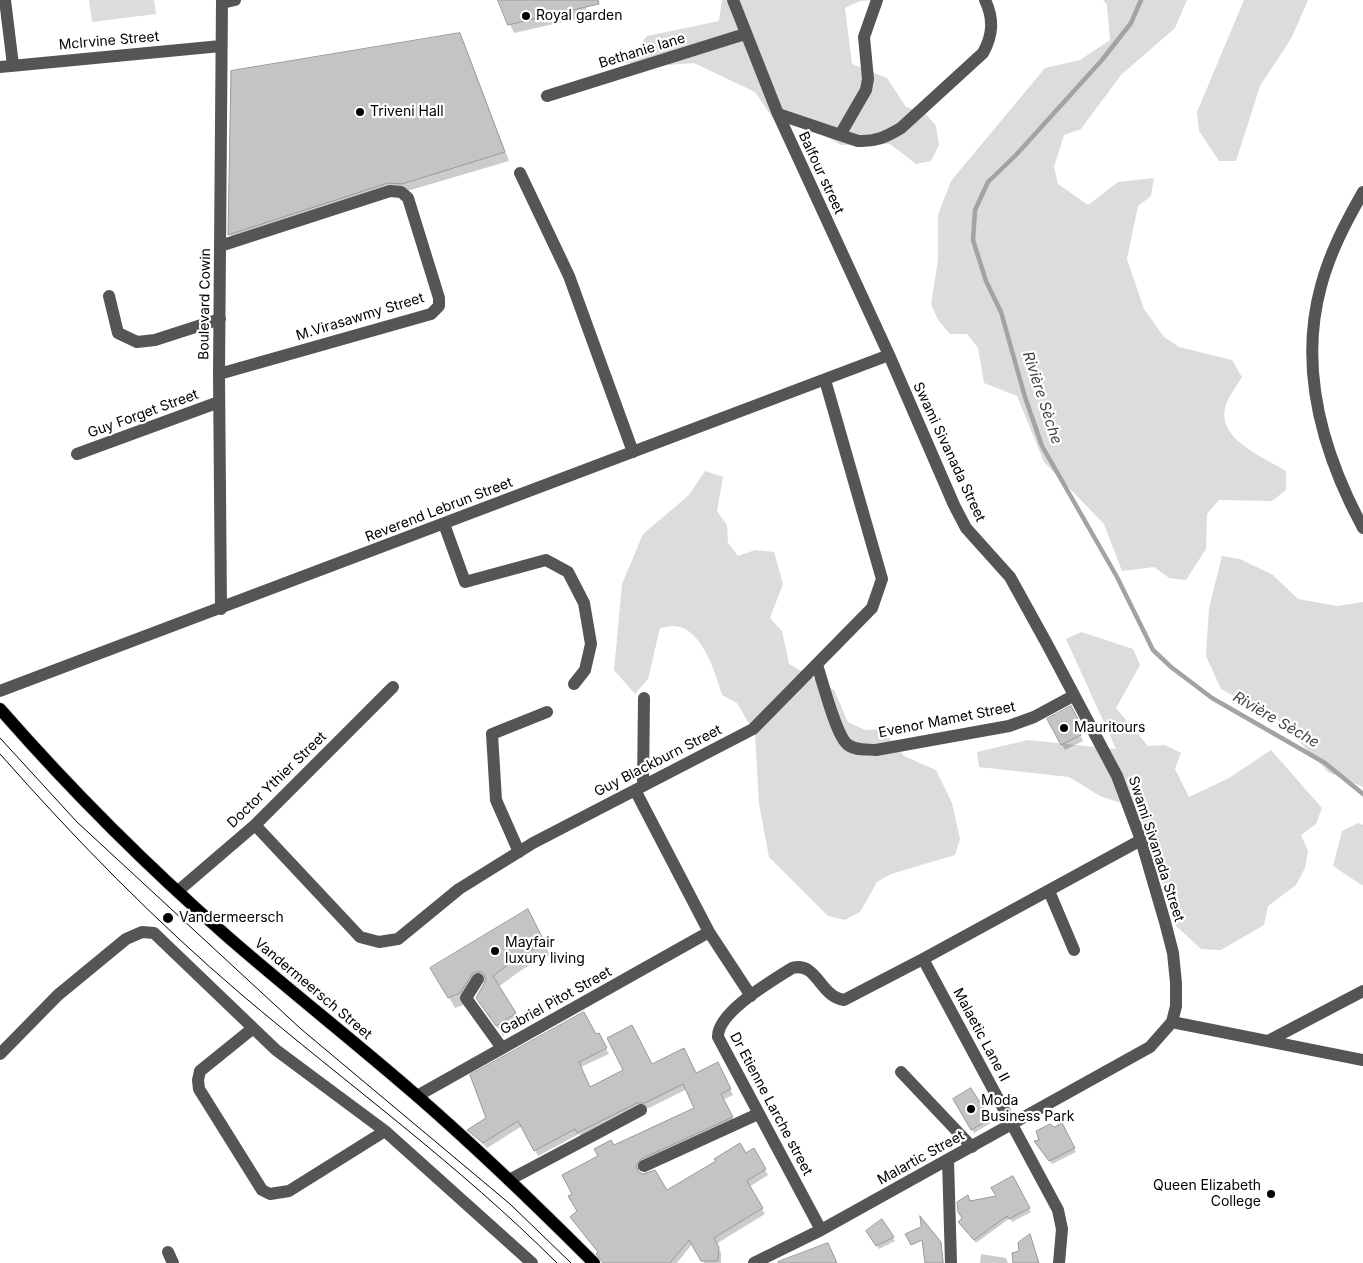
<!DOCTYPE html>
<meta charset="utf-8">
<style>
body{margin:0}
canvas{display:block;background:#fff}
</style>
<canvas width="1363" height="1263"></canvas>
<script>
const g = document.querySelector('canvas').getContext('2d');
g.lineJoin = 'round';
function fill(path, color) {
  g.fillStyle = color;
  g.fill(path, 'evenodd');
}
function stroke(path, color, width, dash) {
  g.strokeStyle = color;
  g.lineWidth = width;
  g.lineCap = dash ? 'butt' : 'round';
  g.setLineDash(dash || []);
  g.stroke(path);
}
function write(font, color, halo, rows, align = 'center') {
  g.font = font + ' Inter,sans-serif';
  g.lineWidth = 4.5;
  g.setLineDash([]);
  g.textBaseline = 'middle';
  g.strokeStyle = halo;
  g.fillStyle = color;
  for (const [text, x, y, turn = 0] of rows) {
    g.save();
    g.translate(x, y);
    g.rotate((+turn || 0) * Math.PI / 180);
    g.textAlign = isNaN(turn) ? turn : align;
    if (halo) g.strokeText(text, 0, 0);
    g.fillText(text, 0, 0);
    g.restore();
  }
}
const green = new Path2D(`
 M89 0H154L156 14 92 22Z
 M722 0H881L860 1 845 8 852 64 887 78 906 107 925 113 936 126 939 145 931 161 916 164 890 144 841 145 807 126 774 120 755 92 694 63 641 67 625 62 647 36 719 21Z
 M1103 0H1187L1175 28 1121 75 1081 129 1064 135 1054 167 1058 184 1088 205 1118 182 1154 178 1151 196 1138 206 1127 259 1144 309 1164 337 1179 347 1232 360 1242 377C1237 386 1227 398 1225 408 1218 440 1264 457 1286 471V490L1272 501 1219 500 1207 514 1206 549 1186 580 1169 578 1154 567 1122 571 1104 524 1044 462 1017 396 984 383 978 348 967 334H950L938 320 931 304 938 260V215L951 181 1045 68 1080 60 1110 40 1107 5Z
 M1244 0H1308L1292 37 1260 86 1236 161H1219L1199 131 1197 112Z
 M705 471 723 477 717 511 727 525 728 543 738 556 755 550 774 552 783 584 770 618 782 631 789 664 834 690 848 722 865 730 882 729 904 756 936 770 952 803 960 839 955 855 891 874 877 882 860 912 845 920 828 916 769 857 759 804 755 734 737 703 722 695C715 673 703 629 675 626 671 626 664 627 660 628L648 679 635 694 614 670 622 584 643 534 689 495Z
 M1222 556 1240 559 1273 575 1298 599 1337 606 1363 602V787L1328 772 1281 722 1221 689 1206 656 1209 608Z
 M1081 632 1133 649 1140 665 1116 708 1148 746 1165 745 1181 753 1175 769 1189 797 1229 778 1271 750 1322 808 1316 824 1301 835 1308 851 1305 868 1296 885 1268 906 1264 925 1221 950 1201 949 1176 926 1139 809 1100 796 1069 777 979 767 977 752 1028 740 1116 749 1066 639Z
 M1358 823 1363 825V886L1333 866 1342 831Z`);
const shadow = new Path2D(`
 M499 0H582L589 16 514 33Z
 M464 43 509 161 234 242 230 234Z
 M1070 708 1080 725 1076 727 1083 741 1065 750 1049 720Z
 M534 922 550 955 523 969 498 987 521 1025 503 1036 477 998 486 983 481 982 466 1004 455 1008 432 968Z
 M598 1035 609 1054 581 1067 590 1088 652 1065 696 1074 720 1069 733 1095 723 1100 735 1122 643 1164 638 1171 667 1192 753 1150 768 1175 749 1187 765 1214 716 1244 721 1253V1263H704L692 1244 677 1263H603L578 1212 574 1194 600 1156 613 1146 696 1109 687 1089 649 1108H641L581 1137 579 1134 538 1156 522 1126 487 1148 469 1130Z
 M971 1090 991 1123 974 1133 955 1099Z
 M1061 1125 1076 1152 1052 1164 1038 1145 1054 1129Z
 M1012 1178 1031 1212 1012 1222 1010 1218 976 1243 969 1234 970 1202 998 1197Z
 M881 1221 895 1241 879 1249 868 1231Z
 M941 1248 944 1263H926Z
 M981 1254 1006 1258 1008 1263H980Z`);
const stream = new Path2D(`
 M1141 0 1131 23 1102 60 1016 155 988 182 975 210 973 240 986 281 1001 312 1025 397 1042 446 1117 577 1153 650 1171 667 1212 698 1325 763 1363 794`);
const building = new Path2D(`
 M498 0H598L599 4 508 25Z
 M460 33 505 152 402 184 388 183 228 235 231 71Z
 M1071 706 1078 719 1073 721 1081 735 1061 745 1047 719Z
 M528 909 545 943 517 958 493 976 516 1013 496 1026 476 998 486 980 483 972H474L460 993 448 998 430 968Z
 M584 1012 596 1034 599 1033 607 1048 579 1062 590 1087 623 1070 607 1038 632 1025 652 1064 684 1048 696 1073 718 1062 731 1089 721 1094 733 1117 641 1159 636 1166 639 1172 643 1174 655 1170 667 1190 716 1161 714 1159 740 1143 746 1153 754 1148 766 1169 747 1181 763 1208 714 1238 719 1247 718 1261H701L689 1240 670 1263H603L596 1254 598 1252 570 1217 577 1211 568 1196 572 1194 562 1175 598 1156 594 1149 611 1140 614 1145 694 1108 683 1084 645 1103H637L577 1133 575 1129 534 1151 518 1121 483 1143 467 1130 486 1118 470 1075Z
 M971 1088 990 1119 971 1130 953 1099Z
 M1062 1123 1075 1148 1049 1161 1034 1141 1039 1140 1036 1131 1050 1124 1054 1127Z
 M1013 1176 1030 1208 1009 1219 1007 1216 974 1240 958 1222 962 1218 958 1212 957 1202 968 1195 970 1201 996 1196 991 1188Z
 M920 1216 941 1242 943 1263H925L922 1240 911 1245 905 1234 921 1227Z
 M882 1219 894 1237 876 1246 866 1231Z
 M1030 1234 1039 1263H1013L1012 1253 1019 1251 1018 1243Z
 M828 1243 837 1263H778V1262Z`);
const minor = new Path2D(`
 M5 0 13 65
 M733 0 778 114 889 355 954 505 966 528 1010 577 1047 644 1117 776 1141 840 1165 922 1173 953 1176 983V1006L1172 1022 1150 1047 821 1230 754 1263
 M222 3 235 0
 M0 67 221 46
 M547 96 745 34
 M778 114 858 141C875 142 886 137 901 128L983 53C993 35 994 19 985 0
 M840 135 866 90 868 79 864 37 877 0
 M520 173 569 276 633 452
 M1363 192C1346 222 1330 252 1321 286 1298 370 1323 454 1363 528
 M109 296 118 333 137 342 155 340 220 319
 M219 374 431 314 439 306V298L408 198 401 192 390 191 220 246
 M77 454 219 402
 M444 524 465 582 546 560 568 572 584 603 591 644 585 670 574 684
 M221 609 219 374 222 0
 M817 665C823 683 835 731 846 743 853 751 867 749 876 750L1009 726 1034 717 1073 696
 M0 691 889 355
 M643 786 644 698
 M635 790 709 932 751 996
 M255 825 360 937 379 942 398 939 459 889 533 843 753 729 872 608 882 579 825 380
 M519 852 496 800 492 734 547 712
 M178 891 255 825 393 687
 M1049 891 1074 950
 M923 959 1058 1210 1062 1229 1059 1263
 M478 979 466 998 502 1048
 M1172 1022 1363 1060
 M252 1029 200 1071 198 1080 199 1089 262 1190 270 1194 289 1191 385 1131
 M1268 1041 1363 991
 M0 1054 58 995 126 939 142 932 154 933 276 1050 385 1131 532 1263
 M901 1072 972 1147
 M417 1096 709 932
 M948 1160 951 1263
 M644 1166 758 1114
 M509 1180 641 1110
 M821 1230 718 1037C717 1012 772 981 792 968 817 961 820 997 844 1000L923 959 1141 840
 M168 1252 173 1263`);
const major = new Path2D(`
 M0 709C70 789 148 867 228 937 290 991 354 1041 416 1095 477 1148 536 1205 594 1263`);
const tram = new Path2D(`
 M0 738 77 822 301 1029 510 1204 571 1263
 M0 754C75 839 155 921 242 995 347 1084 459 1165 557 1263`);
const markers = [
 [526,16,5,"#000"],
 [360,112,5,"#000"],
 [1064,728,5,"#000"],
 [168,918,6,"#000"],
 [495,951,5,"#000"],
 [971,1109,5,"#000"],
 [1271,1194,5,"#000"]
];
const poiNames = [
 ["Royal garden",536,16],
 ["Triveni Hall",370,112],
 ["Mauritours",1074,728],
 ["Vandermeersch",179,918],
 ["Mayfair",505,943],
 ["luxury living",505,959],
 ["Moda",981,1101],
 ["Business Park",981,1117],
 ["Queen Elizabeth",1261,1186,"right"],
 ["College",1261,1202,"right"]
];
const streetNames = [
 ["Mclrvine Street",109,41,-5],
 ["Bethanie lane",642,51,-17],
 ["Balfour street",821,173,65],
 ["Boulevard Cowin",205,304,-89],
 ["M.Virasawmy Street",360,317,-17],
 ["Guy Forget Street",143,414,-20],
 ["Swami Sivanada Street",949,452,65],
 ["Reverend Lebrun Street",439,510,-21],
 ["Evenor Mamet Street",947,720,-11],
 ["Guy Blackburn Street",658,761,-27],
 ["Doctor Ythier Street",277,780,-44],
 ["Swami Sivanada Street",1156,849,72],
 ["Vandermeersch Street",313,989,40],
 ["Gabriel Pitot Street",556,1001,-29],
 ["Malaetic Lane II",981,1035,62],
 ["Dr Etienne Larche street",771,1104,62],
 ["Malartic Street",921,1158,-29]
];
const waterNames = [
 ["Rivière Sèche",1042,398,72],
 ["Rivière Sèche",1276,720,30]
];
fill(green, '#dcdcdc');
fill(shadow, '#0003');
stroke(stream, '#a3a3a3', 4.5);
fill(building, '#c4c4c4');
stroke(building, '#999', 1);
stroke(major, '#dbdbdb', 14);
stroke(minor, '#555', 12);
stroke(major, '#000', 12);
stroke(tram, '#000', 1);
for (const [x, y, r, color] of markers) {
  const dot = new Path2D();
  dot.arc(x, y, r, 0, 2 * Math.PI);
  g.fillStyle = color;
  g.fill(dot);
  stroke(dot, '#fff', 2);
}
write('14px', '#000', '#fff', poiNames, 'left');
write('14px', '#000', '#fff', streetNames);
write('italic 15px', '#444', '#fff', waterNames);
</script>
